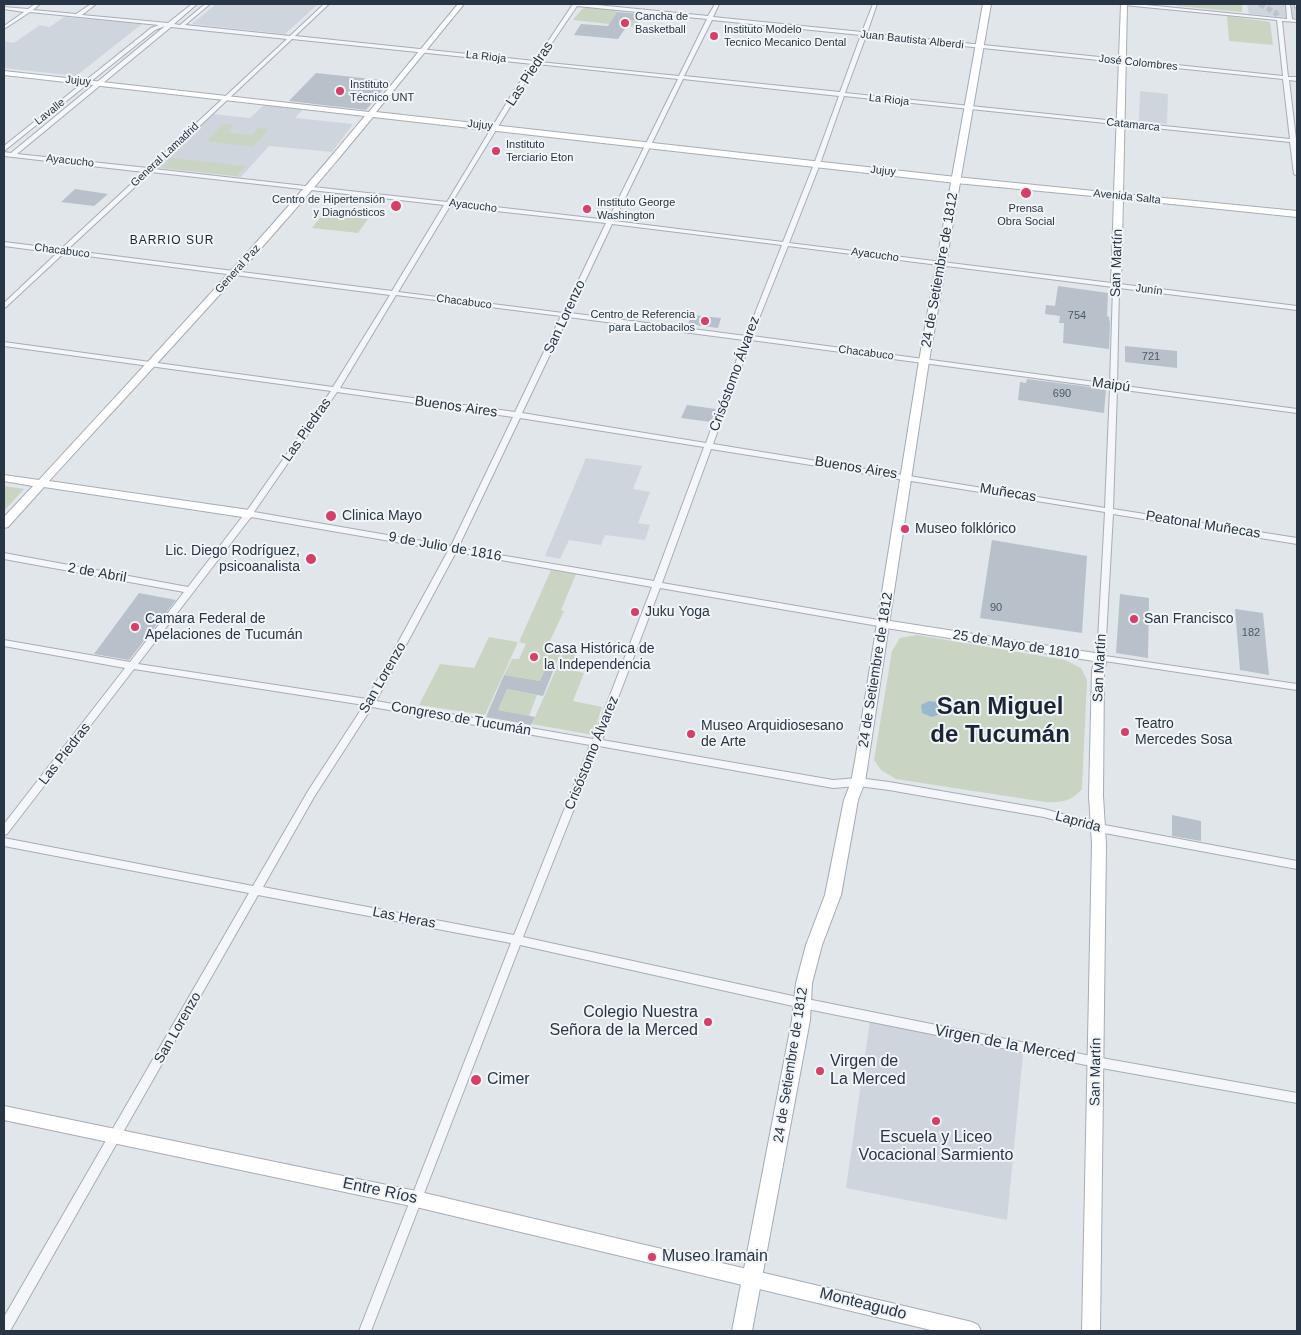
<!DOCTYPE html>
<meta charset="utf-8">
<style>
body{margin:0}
#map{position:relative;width:1301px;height:1335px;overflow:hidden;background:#e1e6eb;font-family:Arial,sans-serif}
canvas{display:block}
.frame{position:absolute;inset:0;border:5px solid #283544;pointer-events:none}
</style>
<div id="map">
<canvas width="1301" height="1335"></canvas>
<div class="frame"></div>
</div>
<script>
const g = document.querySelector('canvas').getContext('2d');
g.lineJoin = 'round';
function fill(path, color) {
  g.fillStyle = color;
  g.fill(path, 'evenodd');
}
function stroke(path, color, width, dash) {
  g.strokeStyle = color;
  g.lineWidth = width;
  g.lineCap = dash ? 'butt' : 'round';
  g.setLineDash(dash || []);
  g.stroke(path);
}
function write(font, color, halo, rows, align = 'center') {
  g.font = font + ' Arial,sans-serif';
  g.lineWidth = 4;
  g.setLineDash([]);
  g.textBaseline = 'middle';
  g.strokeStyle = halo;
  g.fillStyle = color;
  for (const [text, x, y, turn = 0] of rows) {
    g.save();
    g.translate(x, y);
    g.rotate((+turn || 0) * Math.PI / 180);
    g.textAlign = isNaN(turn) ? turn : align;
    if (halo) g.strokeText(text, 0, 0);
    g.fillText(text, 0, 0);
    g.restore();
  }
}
const built = new Path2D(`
 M216 4H318L285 34 192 24Z
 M1247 4H1297V18L1249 14Z
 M64 17 142 24 76 76 4 68V41L14 43 40 25 50 27Z
 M1140 91 1168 94 1167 124 1139 121Z
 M264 105 303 109 295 118 353 124 332 152 269 146 241 177 158 168 213 114 250 118Z
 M586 458 642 466 633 489 650 492 638 523 650 525 645 540 605 535 601 545 569 540 560 559 545 556Z
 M870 1020 1023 1054 1007 1220 846 1188Z`);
const green = new Path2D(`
 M1177 4H1242V12L1177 6Z
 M587 7 618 10 613 18 640 20 635 27 573 20 582 9Z
 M1227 16 1270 22 1273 45 1229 41Z
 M223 124 234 125 228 132 252 135 258 128 269 129 253 147 206 141Z
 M172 158 246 166 237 176 162 168Z
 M323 214 368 219 358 233 312 228Z
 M4 486 24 489 4 511Z
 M551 570 576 574 561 610 564 611 547 647 562 650 554 669 546 668 540 681 504 675 512 659H519L526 644 519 642Z
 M917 635 1065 660 1081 668 1087 680 1082 789C1072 801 1061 803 1045 802L896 779 881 770 874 760 892 651 900 638Z
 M489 637 518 642 485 715 419 705 440 664 474 668Z
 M567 644 577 646 571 670 584 673 573 701 602 707 593 735 532 724Z
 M507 689 537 695 529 716 498 710Z`);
const water = new Path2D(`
 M929 701 936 702 942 707 941 714 932 717 922 713 921 705Z`);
const building = new Path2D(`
 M617 12 639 14 635 20H631L618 39 574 35 581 24 608 26Z
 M316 73 390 81 366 110 289 101Z
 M75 189 108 194 94 206 61 202Z
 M1058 286 1108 293 1107 316 1109 317 1110 323 1109 349 1063 343 1064 323H1059L1060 316 1045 314 1046 305 1055 306Z
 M692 315 721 318 718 328 688 324Z
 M1125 346 1177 351V368L1125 362Z
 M1027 379 1106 389 1104 413 1018 400 1020 382 1026 383Z
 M687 405 716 409 711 422 681 418Z
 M992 540 1087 556 1082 633 980 618Z
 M139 593 176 600 129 660 94 654Z
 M1120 594 1149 598 1148 658 1116 653Z
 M1235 609 1263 613 1269 675 1240 670Z
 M546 667 554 669 543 696 507 689 498 710 535 717 531 725 486 717 504 675 540 681Z
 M1172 815 1201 821V841L1172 836Z`);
const streetTunnel = new Path2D(`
 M1260 4 1276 13 1279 19`);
const street = new Path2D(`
 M35 4H40L33 10 76 14 91 4H96L82 15 168 23 192 4H197L174 24 180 25 205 4H210L185 25 290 36 324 4H329L295 36 535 61 573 4H587L708 16 715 4H719L713 17 862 32 873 4H877L867 33 1283 76 1277 20 1124 5 1122 4H1136L1287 19 1286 4H1290L1292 19 1297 20V22L1282 21 1288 77H1297V81L1289 80 1296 139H1297V176L1294 174 1290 142 844 96 820 164 789 243 1297 306V310L1119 288 1117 385 1297 409V413L1117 389 1113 509 1297 538V544L1113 514 1105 656 1297 684V690L1098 660 1097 658 1105 512 711 449 662 583 884 621 888 624 884 627 660 588 602 740 833 780 858 778 889 782 1044 809 1099 824 1297 861V869L1099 832 1044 817 889 790 858 786 833 788 599 746 523 937 802 998 1096 1057 1297 1093V1103L1096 1067 802 1008 520 945 371 1331H359L511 943 258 895 10 1331H4V1317L249 893 4 846V838L253 886 308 791 364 705 134 669 7 834 4 835V824L125 668 4 646V640L130 662 184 592 4 559V553L188 587 246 512 331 391 4 346V342L333 387 390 295 64 253 6 307 4 308V303L57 253 4 246V242L61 249 144 172 4 156V152L11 153 165 26 155 30 4 151V146L151 28 159 25 30 12 4 29V26L24 12 4 9V7L28 9ZM577 6 707 19 679 76 539 62ZM712 20 861 35 840 92 684 76ZM171 27 287 39 148 168 17 154ZM866 36 1283 79 1290 139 845 93ZM292 39 533 64 515 89 447 202 154 169ZM537 64 678 79 608 220 452 202 521 89ZM683 79 839 96 814 164 783 242 614 221ZM151 172 444 205 392 291 67 250ZM450 206 606 223 563 313 398 292ZM612 224 782 245 746 336 570 313ZM788 246 1113 287 1110 384 752 336ZM396 295 561 316 515 412 340 388ZM568 317 744 340 706 443 522 413ZM751 340 1110 388 1105 508 713 444ZM337 392 513 417 451 546 254 512ZM520 418 704 447 654 581 458 548ZM251 517 448 551 367 699 138 664ZM456 552 652 587 593 739 376 701ZM372 707 590 745 514 935 263 887 314 797Z
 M1295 4H1297V8L1295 7Z`);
const secondary = new Path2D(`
 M458 4H464L376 112 956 177 1114 193 1121 4H1127L1123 194 1297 211V217L1123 199 1121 286 1116 289 1111 286 1114 198 956 183 373 117C270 243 159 361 49 481L249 510 253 511 255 514 253 517 249 518 44 487 8 527 4 528V517L33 486 4 481V475L39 480C149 360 261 242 365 116L4 75V71L369 112Z
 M884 620 1101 654 1107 658 1104 671 1103 796 1106 844 1100 1331H1082L1092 844 1089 796 1092 671 1094 661 880 627 878 624Z
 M4 1106 416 1191 972 1322 978 1325 981 1331H935L416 1207 4 1120Z`);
const primary = new Path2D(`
 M983 4H991L929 361 865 782 858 800 841 895 822 945 812 983 810 1020 752 1331H732L792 1020 796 983 806 945 825 895 844 800 851 782 855 761 919 361Z`);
const markers = [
 [625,23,5,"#d73f67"],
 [714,36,5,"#d73f67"],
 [340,91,5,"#d73f67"],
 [496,151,5,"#d73f67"],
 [1026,193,6,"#d73f67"],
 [396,206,6,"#d73f67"],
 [587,209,5,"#d73f67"],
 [705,321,5,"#d73f67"],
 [331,516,6,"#d73f67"],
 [905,529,5,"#d73f67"],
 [311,559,6,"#d73f67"],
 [635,612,5,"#d73f67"],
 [1134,619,5,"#d73f67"],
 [135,627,5,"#d73f67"],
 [534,657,5,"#d73f67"],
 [1125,732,5,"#d73f67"],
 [691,734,5,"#d73f67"],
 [708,1022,5,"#d73f67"],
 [820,1071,5,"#d73f67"],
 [476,1080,6,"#d73f67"],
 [936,1121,5,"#d73f67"],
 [652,1257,5,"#d73f67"]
];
const farPoinames = [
 ["Cancha de",635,17],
 ["Basketball",635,30],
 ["Instituto Modelo",724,30],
 ["Tecnico Mecanico Dental",724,43],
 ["Instituto",350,85],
 ["Técnico UNT",350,98],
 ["Instituto",506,145],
 ["Terciario Eton",506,158],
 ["Centro de Hipertensión",385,200,"right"],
 ["y Diagnósticos",385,213,"right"],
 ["Instituto George",597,203],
 ["Washington",597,216],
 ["Prensa",1026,209,"center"],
 ["Obra Social",1026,222,"center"],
 ["Centro de Referencia",695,315,"right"],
 ["para Lactobacilos",695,328,"right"]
];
const farStreetnames = [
 ["Juan Bautista Alberdi",912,40,6],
 ["La Rioja",486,57,6],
 ["José Colombres",1138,63,6],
 ["Jujuy",78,81,6],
 ["La Rioja",889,100,6],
 ["Lavalle",50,112,-39],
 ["Jujuy",480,125,6],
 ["Catamarca",1133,125,6],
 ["General Lamadrid",165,155,-43],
 ["Ayacucho",70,161,6],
 ["Jujuy",883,171,6],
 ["Avenida Salta",1127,197,6],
 ["Ayacucho",473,206,7],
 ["Chacabuco",62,251,7],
 ["Ayacucho",875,255,8],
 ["General Paz",238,269,-48],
 ["Junín",1149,290,7],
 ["Chacabuco",464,302,7],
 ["Chacabuco",866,353,7]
];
const numberNames = [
 ["754",1077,316],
 ["721",1151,357],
 ["690",1062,394],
 ["90",996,608],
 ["182",1251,633]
];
const farNeighbourhoodnames = [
 ["BARRIO SUR",172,241]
];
const streetNames = [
 ["Las Piedras",530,74,-57],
 ["San Martín",1117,263,-88],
 ["24 de Setiembre de 1812",940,270,-80],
 ["San Lorenzo",565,317,-65],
 ["Crisóstomo Álvarez",735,374,-70],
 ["Maipú",1111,385,8],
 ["Buenos Aires",456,407,8],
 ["Las Piedras",307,430,-55],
 ["Buenos Aires",856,468,9],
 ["Muñecas",1008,493,9],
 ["Peatonal Muñecas",1203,525,9],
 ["9 de Julio de 1816",445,547,10],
 ["2 de Abril",97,573,10],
 ["25 de Mayo de 1810",1016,645,9],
 ["San Martín",1100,668,-87],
 ["24 de Setiembre de 1812",876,670,-81],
 ["San Lorenzo",383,678,-60],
 ["Congreso de Tucumán",461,719,10],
 ["Crisóstomo Álvarez",592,753,-68],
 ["Las Piedras",65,754,-52],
 ["Laprida",1078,822,15],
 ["Las Heras",404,918,11],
 ["San Lorenzo",178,1028,-60],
 ["24 de Setiembre de 1812",791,1065,-81],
 ["San Martín",1096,1072,-89]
];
const poiNames = [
 ["Clinica Mayo",342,516],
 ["Museo folklórico",915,529],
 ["Lic. Diego Rodríguez,",300,551,"right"],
 ["psicoanalista",300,567,"right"],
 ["Juku Yoga",645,612],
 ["Camara Federal de",145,619],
 ["Apelaciones de Tucumán",145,635],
 ["San Francisco",1144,619],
 ["Casa Histórica de",544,649],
 ["la Independencia",544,665],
 ["Teatro",1135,724],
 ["Mercedes Sosa",1135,740],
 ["Museo Arquidiosesano",701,726],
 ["de Arte",701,742]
];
const nearPoinames = [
 ["Colegio Nuestra",698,1013,"right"],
 ["Señora de la Merced",698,1031,"right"],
 ["Virgen de",830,1062],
 ["La Merced",830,1080],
 ["Cimer",487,1080],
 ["Escuela y Liceo",936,1138,"center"],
 ["Vocacional Sarmiento",936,1156,"center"],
 ["Museo Iramain",662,1257]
];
const nearStreetnames = [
 ["Virgen de la Merced",1005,1044,11],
 ["Entre Ríos",380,1191,12],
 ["Monteagudo",863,1304,14]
];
const townNames = [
 ["San Miguel",1000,707],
 ["de Tucumán",1000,735]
];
fill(built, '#cfd5dd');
fill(green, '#c9d5c2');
fill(water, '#9ab8cd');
fill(building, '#b8c0c9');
stroke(streetTunnel, '#bcc3ca', 5.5, [5.5, 2.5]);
stroke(street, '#a6adb6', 2);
stroke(secondary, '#a6adb6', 2);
stroke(primary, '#a0acb7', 2);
fill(street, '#f4f6f9');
fill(secondary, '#fff');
fill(primary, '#fff');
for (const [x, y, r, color] of markers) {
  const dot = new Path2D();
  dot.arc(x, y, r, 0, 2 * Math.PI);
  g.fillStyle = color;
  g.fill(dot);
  stroke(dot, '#f1f5f8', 2);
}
write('11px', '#283544', '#f1f5f8', farPoinames, 'left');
write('11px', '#283544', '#f1f5f8', farStreetnames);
write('11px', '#4c5865', null, numberNames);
g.letterSpacing = '1px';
write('12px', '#1a2634', '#f1f5f8', farNeighbourhoodnames);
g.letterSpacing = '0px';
write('14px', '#283544', '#f1f5f8', streetNames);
write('14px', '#283544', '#f1f5f8', poiNames, 'left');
write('16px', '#283544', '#f1f5f8', nearPoinames, 'left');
write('16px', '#283544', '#f1f5f8', nearStreetnames);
write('bold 24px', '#1a2634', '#f1f5f8', townNames);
</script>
